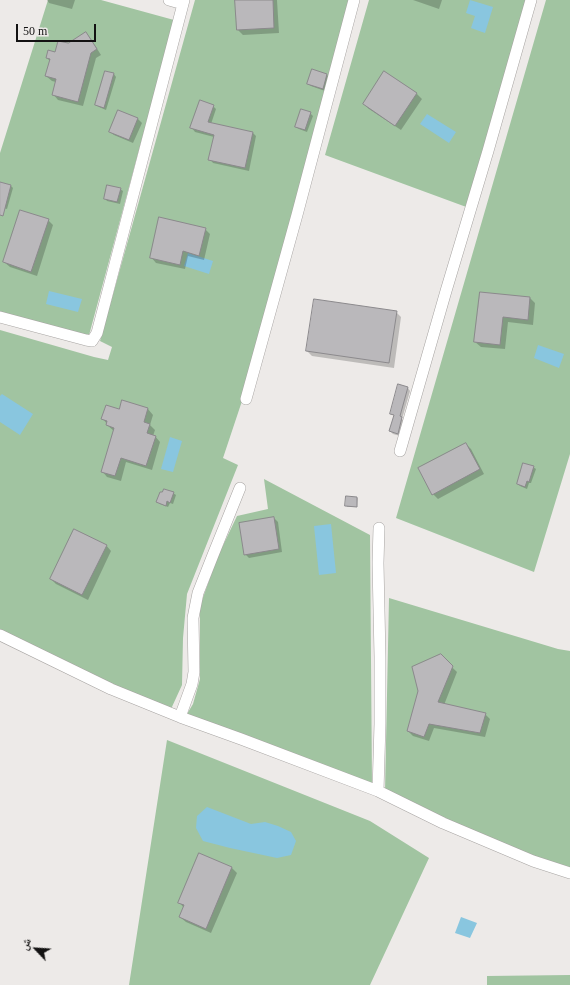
<!DOCTYPE html>
<meta charset="utf-8">
<style>
body{margin:0}
#map{position:relative;width:570px;height:985px;overflow:hidden;background:#edeae8;font-family:"Times New Roman","Noto Naskh Arabic",serif}
canvas{display:block}
.north{position:absolute;left:16px;top:929px;width:40px;height:40px;-webkit-text-stroke:3px #edeae8;paint-order:stroke;rotate:295deg;font-size:11px;font-weight:700;line-height:16px;text-align:center;color:#131212}
.north::after{content:'';display:block;margin:auto;width:14px;height:18px;background:#131212;clip-path:polygon(50% 0,100% 100%,50% 72%,0 100%)}
.scale{position:absolute;left:16px;top:24px;width:80px;height:18px;box-sizing:border-box;border:2px solid #131212;border-top:0;padding-left:5px;font-size:12px;line-height:14px;white-space:nowrap;color:#131212;-webkit-text-stroke:3px #edeae8;paint-order:stroke}
</style>
<div id="map">
<canvas width="570" height="985"></canvas>
<div class="north">ش</div>
<div class="scale">50 m</div>
</div>
<script>
const g = document.querySelector('canvas').getContext('2d');
g.lineJoin = 'round';
function fill(path, color) {
  g.fillStyle = color;
  g.fill(path, 'evenodd');
}
function stroke(path, color, width, dash) {
  g.strokeStyle = color;
  g.lineWidth = width;
  g.lineCap = dash ? 'butt' : 'round';
  g.setLineDash(dash || []);
  g.stroke(path);
}
const green = new Path2D(`
 M48 0H101L174 20 88 339 0 314V153Z
 M195 0H352L249 380 223 458 238 465 187 594 183 638 182 685 171 709 76 669 0 631V330L94 357 108 360 112 347 100 341Z
 M369 0H528L469 208 325 155Z
 M546 0H570V454L534 572 396 518Z
 M264 479 370 535 372 785 187 714 193 704 200 679V606L217 558 237 516 268 509Z
 M389 598 558 649 570 651V869L530 861 385 792Z
 M167 740 370 821 429 858 370 985H129Z
 M570 975V985H487V976Z`);
const water = new Path2D(`
 M470 0 493 7 485 33 471 28 475 16 466 13Z
 M427 114 456 132 449 143 420 124Z
 M188 253 213 261 209 274 184 266Z
 M49 291 82 299 78 312 46 304Z
 M538 345 564 354 559 368 534 358Z
 M2 394 33 414 20 435 0 422V396Z
 M170 437 182 441 173 472 161 469Z
 M331 524 336 573 319 575 314 526Z
 M207 807 251 824 265 822 278 826 291 832 296 841 291 855 277 858 230 848 203 841 196 828 197 816Z
 M461 917 477 923 470 938 455 933Z`);
const shadow = new Path2D(`
 M47 0H75L72 9 49 3Z
 M236 0H277L279 33 243 35 238 30Z
 M413 0H442L439 9Z
 M86 33 91 39 101 55 96 58 83 106 58 100 53 94 56 82 52 81 46 76 50 61 47 58Z
 M114 74 116 77 106 110 99 107 96 105Z
 M327 75 329 77 325 91 311 86 308 84Z
 M417 94 422 99 401 130 369 109 364 104Z
 M213 106 216 109 211 124 253 133 256 136 249 171 213 163 210 159 214 137 195 132 192 128Z
 M119 111 138 119 142 123 133 143 114 135 110 132Z
 M310 113 313 116 307 132 299 129 296 127Z
 M0 183 11 186 13 188 7 209 0 207Z
 M120 189 123 191 120 204 107 201 105 198Z
 M48 220 53 225 37 276 10 267 4 262Z
 M205 229 210 234 204 260 188 256 185 269 156 263 151 257Z
 M480 293 530 298 535 303 533 325 508 322 505 349 481 347 475 342Z
 M396 312 401 317 394 368 312 356 307 351Z
 M408 388 410 391 402 419 404 421 400 436 393 434 390 431 395 416 391 413Z
 M122 402 148 409 153 415 150 425 155 430 153 436H155L160 442 152 470 126 462 121 481 107 477 102 471 114 431 107 425V424L103 419 120 411Z
 M466 444 471 449 484 474 438 499 433 494Z
 M533 467 536 469 531 483H529L527 489 520 486 518 484Z
 M173 493 176 495 173 504 170 503 168 507 160 504 158 502Z
 M357 498H358L357 507H347V506Z
 M274 518 278 522 282 552 249 558 245 554Z
 M106 545 111 551 88 600 56 584 51 579Z
 M440 656 457 672 444 705 485 714 490 719 485 737 434 728 429 741 413 736 408 731Z
 M199 854 232 868 237 873 211 933 186 922 180 917 184 908 179 902Z`);
const building = new Path2D(`
 M235 0H273L274 28 237 30Z
 M86 32 97 49 91 53 78 102 52 95 56 79 45 76 50 59 46 58 48 50 55 52 58 41 68 43Z
 M312 69 327 74 323 89 307 84Z
 M105 71 114 73 104 108 95 105Z
 M384 71 417 93 395 126 363 104Z
 M200 100 214 105 208 122 253 132 245 168 208 160 214 135 190 128Z
 M301 109 311 112 305 130 295 127Z
 M118 110 138 118 129 140 109 132Z
 M0 182 11 185 3 216 0 215Z
 M107 185 121 188 117 202 104 199Z
 M20 210 49 219 31 272 3 262Z
 M159 217 206 228 199 256 183 251 180 265 150 258Z
 M480 292 530 297 528 320 503 317 500 345 474 342Z
 M314 299 397 311 389 363 306 351Z
 M398 384 408 387 400 416 402 417 398 434 389 431 394 415 390 414Z
 M122 400 148 408 144 422 150 424 147 433 156 436 146 466 121 458 115 476 101 472 114 428 106 425 107 421 101 419 106 405 119 409Z
 M466 443 480 469 432 495 418 468Z
 M523 463 534 466 529 482 527 481 525 487 517 484Z
 M164 489 174 492 170 503 167 501 166 506 156 502 160 492H162Z
 M346 496 357 497V507L345 506Z
 M274 517 279 549 244 555 239 523Z
 M74 529 107 545 82 595 50 579Z
 M441 654 453 666 438 702 486 713 480 733 429 724 424 737 407 731 418 691 412 667Z
 M199 853 232 867 206 929 179 917 184 905 178 903Z`);
const minor = new Path2D(`
 M169 0 183 4
 M0 317 86 340 92 341 97 333 184 0
 M246 399 297 215 354 0
 M400 451 446 291 488 151 531 0
 M0 635 111 689 180 717 241 739 378 791 443 823 533 861 570 873
 M180 717 192 684 194 672 193 618 198 593 213 555 240 488
 M378 791 380 724V657L378 563 379 528`);
fill(green, '#a1c4a1');
fill(water, '#89c6df');
fill(shadow, '#0003');
fill(building, '#bab8bb');
stroke(building, '#8b898c', 1);
stroke(minor, '#a7a4a2', 12);
stroke(minor, '#fff', 11);
</script>
